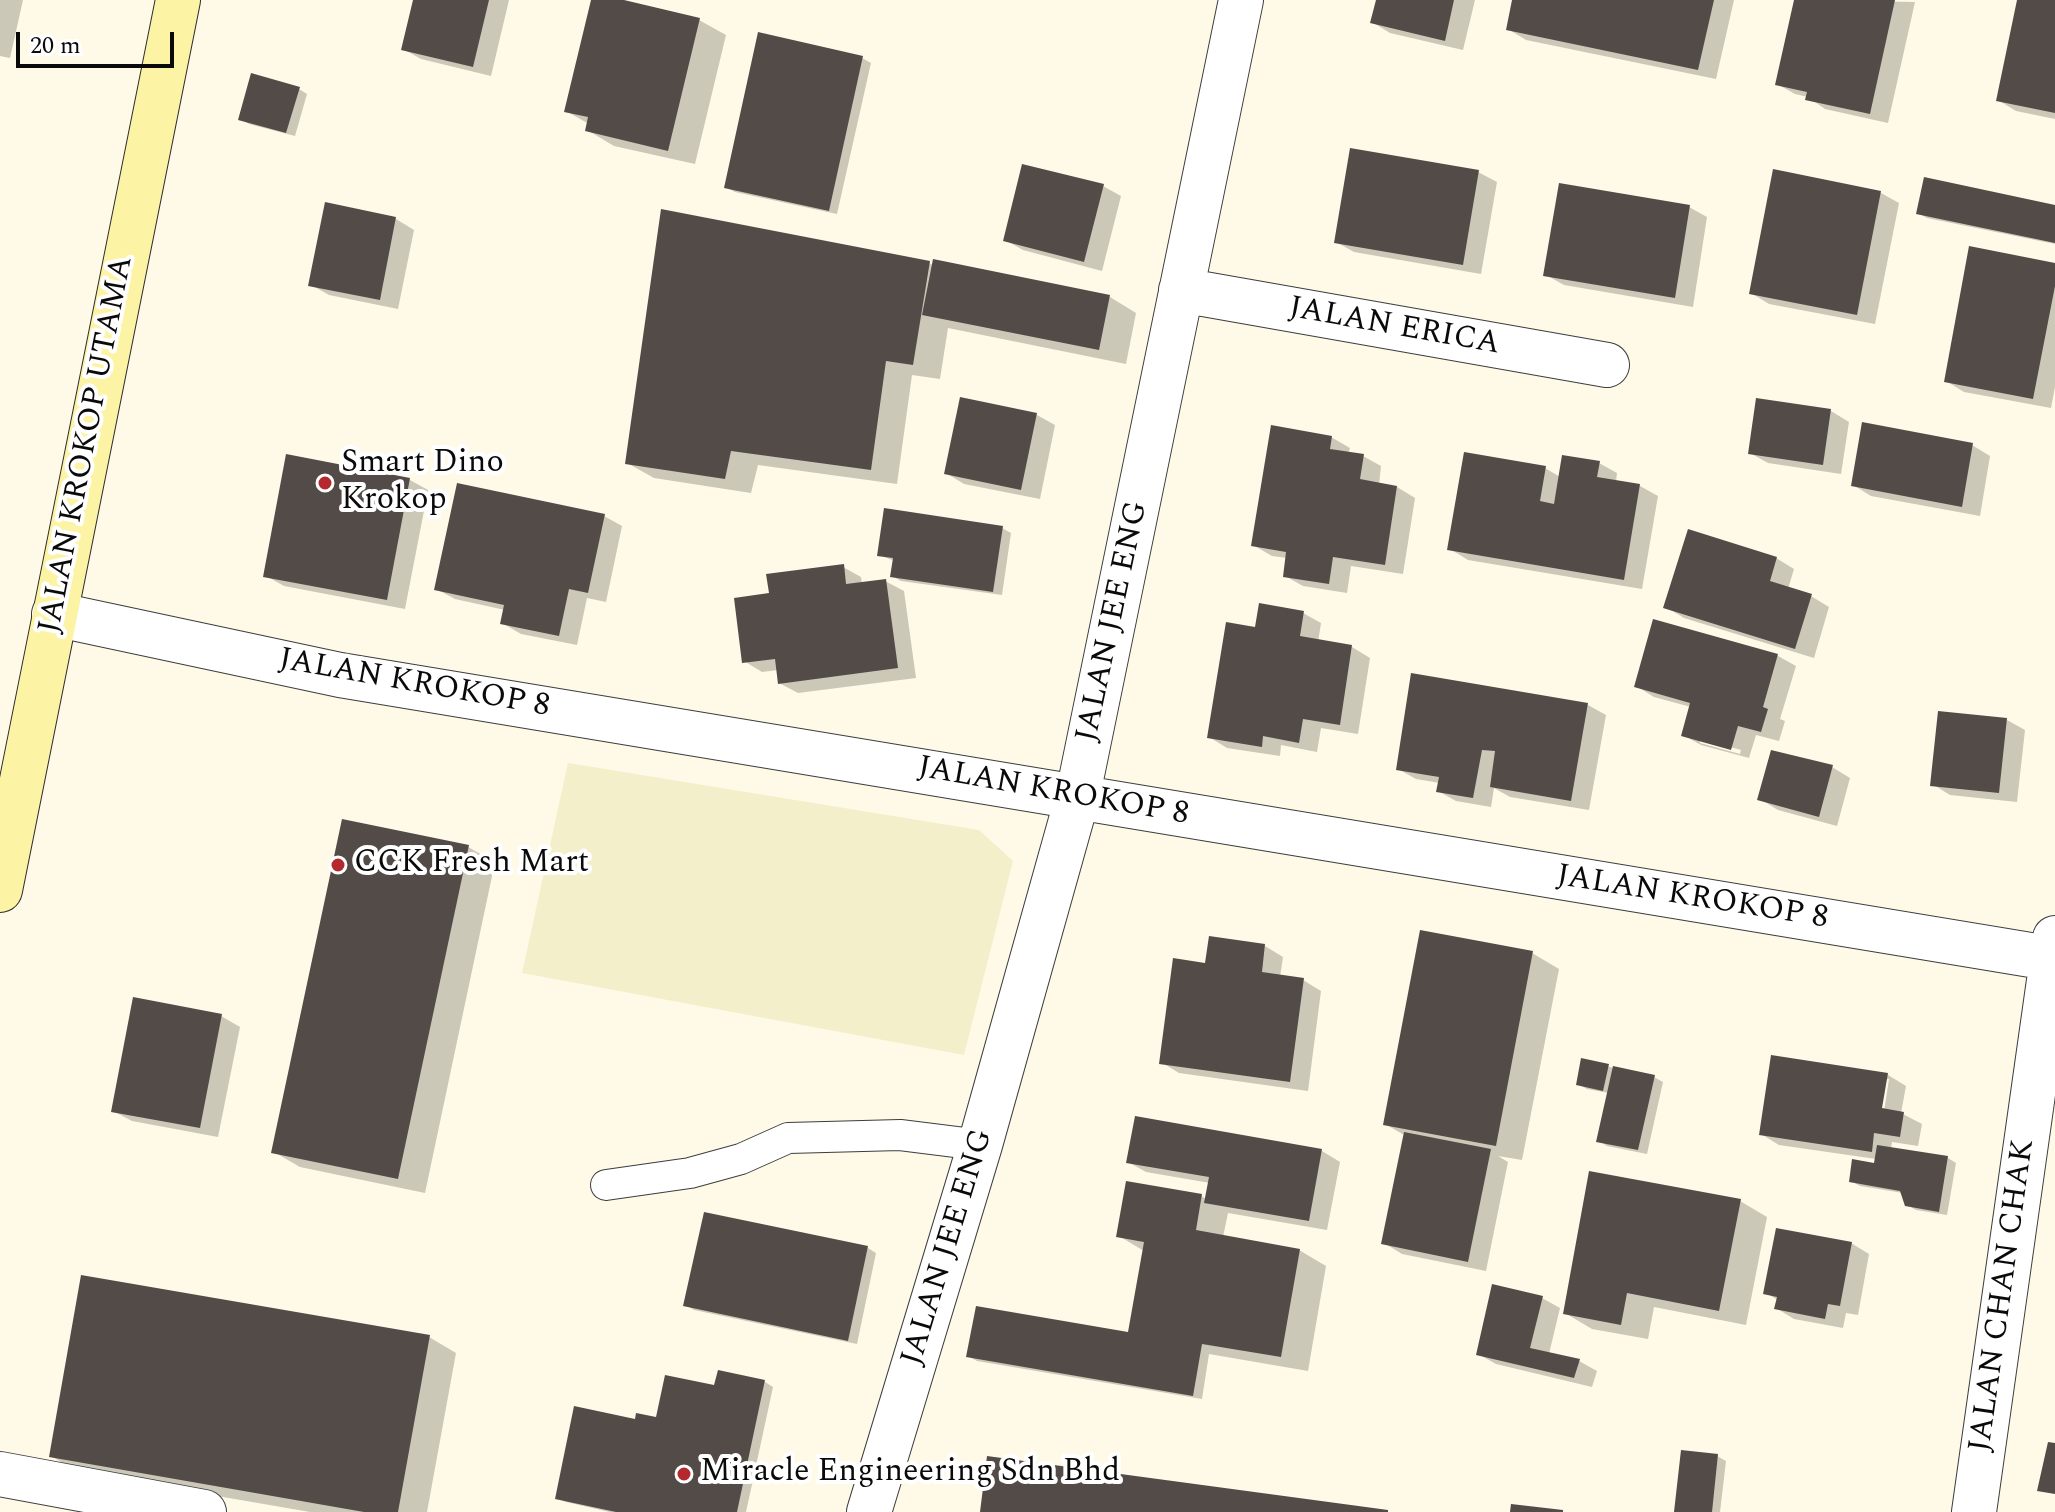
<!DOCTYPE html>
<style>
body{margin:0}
#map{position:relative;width:2055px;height:1512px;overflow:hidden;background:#fefae7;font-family:Spectral,serif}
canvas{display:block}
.scale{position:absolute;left:16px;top:32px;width:158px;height:36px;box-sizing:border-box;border:4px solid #0a0a0a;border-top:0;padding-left:10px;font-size:24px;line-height:28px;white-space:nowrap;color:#0a0a0a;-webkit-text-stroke:6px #fff;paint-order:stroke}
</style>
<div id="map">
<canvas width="2055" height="1512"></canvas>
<div class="scale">20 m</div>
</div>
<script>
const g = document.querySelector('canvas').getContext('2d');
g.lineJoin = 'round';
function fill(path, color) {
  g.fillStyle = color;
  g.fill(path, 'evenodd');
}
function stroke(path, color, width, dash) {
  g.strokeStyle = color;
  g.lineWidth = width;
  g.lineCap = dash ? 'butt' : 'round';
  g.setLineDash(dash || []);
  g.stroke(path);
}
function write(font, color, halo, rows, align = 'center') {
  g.font = font + ' Spectral,serif';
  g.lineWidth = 8;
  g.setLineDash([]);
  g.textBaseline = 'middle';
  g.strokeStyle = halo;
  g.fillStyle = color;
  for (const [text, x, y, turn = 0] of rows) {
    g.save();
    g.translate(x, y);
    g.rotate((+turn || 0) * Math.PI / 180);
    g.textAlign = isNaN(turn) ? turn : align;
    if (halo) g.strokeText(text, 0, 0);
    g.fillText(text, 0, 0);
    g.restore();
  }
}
const farmland = new Path2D(`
 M568 763 979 830 1013 861 964 1055 522 973Z`);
const shadow = new Path2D(`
 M0 0H23L10 58 0 56Z
 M415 0H509L491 76 421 59 403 49Z
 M593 0H615L699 20 726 35 695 164 614 146 587 130 589 124 566 111Z
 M1378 0H1475L1463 50 1390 33 1372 22Z
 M1514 0H1734L1716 79 1526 40 1508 29Z
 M1796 0 1915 2 1888 123 1825 109 1808 97 1795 94 1777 84Z
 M2019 0H2055V119L2016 111 1998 100Z
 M862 58 871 63 837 214 735 192 726 187Z
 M299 89 307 94 295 136 249 124 240 119Z
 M1775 171 1881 193 1899 203 1875 324 1769 304 1751 293Z
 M1478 172 1497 182 1481 274 1354 252 1336 242Z
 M1103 186 1121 196 1102 271 1023 250 1005 240Z
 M327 205 396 219 414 230 398 309 329 295 311 285Z
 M1689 207 1707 217 1693 307 1564 285 1546 275Z
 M2055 207V244L1927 218 1918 213Z
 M935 262 1110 297 1136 313 1126 364 948 328 940 379 912 375 897 484 758 465 751 493 654 478 627 463 929 263 934 266Z
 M2055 265V387L2051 408 1964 392 1946 381Z
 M1831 411 1849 422 1841 474 1768 463 1750 453Z
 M1037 415 1055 425 1040 499 964 484 946 473Z
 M1331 437 1350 448 1348 454 1363 456 1381 466 1379 485 1397 487 1415 498 1403 574 1351 566 1347 593 1303 586 1285 576 1288 558 1272 556 1253 545Z
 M1972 445 1990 456 1980 516 1871 496 1853 485Z
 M288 456 410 480 428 490 405 609 284 586 266 576Z
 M1599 463 1617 473 1616 482 1640 486 1658 496 1642 589 1468 560 1450 549 1545 468 1560 477Z
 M604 516 622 526 606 602 587 598 577 645 521 634 502 623 505 610 455 599 436 589Z
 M1002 528 1011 533 1002 595 901 581 892 576 895 561 879 555Z
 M1776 558 1794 569 1788 589 1811 596 1829 607 1814 658 1684 618 1666 607Z
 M843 567 861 577 862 584 885 581 904 591 916 678 798 693 779 683 778 670 762 672 744 661 771 594Z
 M1303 613 1321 623 1318 642 1352 647 1370 658 1358 734 1321 728 1317 752 1281 745 1280 756 1227 748 1209 737 1256 629Z
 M1655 621 1778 656 1796 666 1780 719 1785 721 1779 741 1756 735 1749 758 1701 745 1683 735 1691 707 1654 697 1636 686ZM1700 739 1741 750 1740 754 1700 743Z
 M1588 705 1606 715 1589 810 1510 797 1494 788 1491 807 1456 801 1438 791 1440 783 1416 779 1398 769Z
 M2007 720 2025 730 2017 802 1950 795 1932 784Z
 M1832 767 1850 778 1837 826 1778 810 1760 799Z
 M468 847 495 862 425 1193 300 1167 274 1152Z
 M1265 946 1283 957 1280 977 1303 980 1321 991 1308 1091 1179 1073 1161 1062Z
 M1532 953 1559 969 1522 1160 1498 1156 1508 1162 1486 1271 1402 1254 1384 1243 1406 1136 1385 1124Z
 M221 1016 240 1027 218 1137 132 1121 113 1111Z
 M1773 1057 1888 1075 1906 1086 1901 1113 1922 1124 1918 1146 1892 1142 1891 1149 1948 1158 1956 1163 1947 1215 1916 1210 1907 1205 1903 1193 1860 1186 1851 1181 1875 1165 1876 1159 1779 1145 1761 1134ZM1885 1079H1889L1883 1118H1879Z
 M1583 1061 1654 1077 1663 1082 1647 1154 1607 1146 1599 1141 1609 1093 1587 1089 1578 1084Z
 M1137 1118 1322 1151 1340 1162 1327 1230 1228 1213 1223 1237 1299 1250 1326 1266 1308 1371 1209 1354 1202 1399 977 1361 968 1356 1139 1335 1144 1251 1119 1236 1201 1196 1206 1199 1210 1183 1146 1172 1128 1162Z
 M1740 1201 1767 1217 1746 1325 1654 1307 1648 1339 1592 1329 1565 1313Z
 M1851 1243 1869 1254 1858 1315 1846 1313 1843 1328 1794 1319 1776 1308 1778 1300 1766 1293Z
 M868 1248 876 1253 857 1344 694 1310 686 1305Z
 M1542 1298 1560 1308 1549 1354 1579 1361 1597 1371 1592 1387 1496 1364 1478 1354Z
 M429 1337 456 1353 427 1512H310L78 1472 51 1456Z
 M765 1382 773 1387 746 1512H610L566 1502 557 1498 658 1419 716 1387Z
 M1717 1456 1726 1461 1720 1512H1676Z`);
const building = new Path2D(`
 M413 0H489L473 67 401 50Z
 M591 0H624L700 18 668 151 585 131 588 117 564 112Z
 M1376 0H1454L1445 41 1370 23Z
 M1512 0H1714L1698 70 1506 30Z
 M1794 0H1895L1870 114 1805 100 1807 92 1775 85Z
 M2017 0H2055V113L1996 101Z
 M758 32 863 56 829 211 724 188Z
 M251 73 300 87 286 133 238 120Z
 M1350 148 1479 170 1463 265 1334 243Z
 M1022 164 1104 184 1084 262 1003 241Z
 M1773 169 1881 191 1857 315 1749 294Z
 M1924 177 2055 205V243L1916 214Z
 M1559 183 1690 205 1675 298 1543 276Z
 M325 202 396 217 380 300 308 286Z
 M661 209 930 261 913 365 886 361 871 470 731 451 725 479 625 464Z
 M1969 246 2055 263V286L2033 399 1944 382Z
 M933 259 1110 295 1099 350 922 315Z
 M960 397 1037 413 1021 490 944 474Z
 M1756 398 1831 409 1823 465 1748 454Z
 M1862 422 1973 443 1962 507 1851 486Z
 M1271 425 1332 436 1330 449 1364 454 1360 479 1397 486 1385 565 1333 557 1329 584 1283 577 1286 552 1251 546Z
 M1464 452 1546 466 1540 501 1554 504 1562 455 1600 461 1597 477 1640 484 1624 580 1447 550Z
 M286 454 410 478 387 600 263 577Z
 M457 483 605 514 588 593 569 589 559 636 500 624 504 605 434 590Z
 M884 508 1003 526 993 592 890 577 893 558 877 556Z
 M1688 529 1777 557 1770 581 1812 594 1795 649 1663 608Z
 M844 564 846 584 886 579 898 668 778 684 775 659 742 663 734 598 769 593 766 574Z
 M1259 603 1304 611 1300 636 1352 645 1340 725 1303 719 1299 743 1263 736 1262 747 1207 738 1226 622 1255 627Z
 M1653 619 1778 654 1763 707 1768 709 1761 732 1738 726 1731 750 1681 736 1690 703 1634 687Z
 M1411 673 1588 703 1571 801 1490 787 1495 751 1482 750 1473 798 1436 792 1439 777 1396 770Z
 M1938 711 2007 718 1999 793 1930 786Z
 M1771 750 1833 765 1819 817 1757 800Z
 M342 819 469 845 398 1179 271 1153Z
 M1420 930 1533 951 1496 1146 1383 1125Z
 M1209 936 1265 944 1262 972 1304 978 1290 1082 1159 1064 1173 958 1205 963Z
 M133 997 222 1014 200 1128 111 1112Z
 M1771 1055 1888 1073 1882 1108 1904 1112 1900 1137 1874 1133 1872 1152 1759 1135Z
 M1581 1058 1609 1064 1603 1091 1576 1085Z
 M1613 1066 1655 1075 1638 1150 1596 1142Z
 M1135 1116 1322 1149 1309 1221 1204 1203 1209 1177 1126 1163Z
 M1404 1132 1491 1149 1468 1262 1381 1244Z
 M1877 1145 1948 1156 1939 1212 1905 1206 1900 1191 1849 1182 1852 1159 1874 1163Z
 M1589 1171 1741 1199 1719 1311 1627 1293 1621 1325 1563 1314Z
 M1126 1181 1202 1194 1196 1230 1300 1249 1281 1357 1202 1344 1193 1396 966 1357 976 1306 1128 1332 1144 1242 1116 1237Z
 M704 1212 868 1246 848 1341 683 1306Z
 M1776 1228 1852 1242 1840 1306 1828 1304 1825 1319 1774 1309 1777 1297 1763 1294Z
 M81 1275 430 1335 398 1512H364L49 1457Z
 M1492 1284 1543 1296 1530 1348 1580 1359 1574 1378 1476 1355Z
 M718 1370 765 1380 737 1512H616L555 1499 574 1406 635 1419 636 1413 656 1417 665 1375 714 1385Z
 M2048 1442 2055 1443V1494L2037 1491Z
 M1681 1450 1718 1454 1712 1512H1674Z
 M987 1456 1388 1510V1512H980Z
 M1511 1504 1563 1510V1512H1510Z`);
const lane = new Path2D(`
 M606 1185 690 1173 741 1159 788 1138 900 1135 980 1145`);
const street = new Path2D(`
 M1181 290 1607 365
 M54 614 340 675 2055 959
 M0 1474 204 1512
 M869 1512 980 1145 1077 799 1241 0
 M1974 1512 2055 938`);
const secondary = new Path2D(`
 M0 890 178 0`);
const markers = [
 [325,483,8,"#b3292d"],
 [338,865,8,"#b3292d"],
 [684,1474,8,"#b3292d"]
];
const streetNames = [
 ["JALAN ERICA",1394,328,10],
 ["JALAN KROKOP UTAMA",88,445,-79],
 ["JALAN JEE ENG",1114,622,-78],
 ["JALAN KROKOP 8",414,685,10],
 ["JALAN KROKOP 8",1053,793,10],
 ["JALAN KROKOP 8",1692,899,9],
 ["JALAN JEE ENG",949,1248,-73],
 ["JALAN CHAN CHAK",2004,1296,-82]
];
const poiNames = [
 ["Smart Dino",341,465],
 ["Krokop",341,502],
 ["CCK Fresh Mart",354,865],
 ["Miracle Engineering Sdn Bhd",700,1474]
];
fill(farmland, '#f2efca');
fill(shadow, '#0003');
fill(building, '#524b47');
stroke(lane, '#3d3d3d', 32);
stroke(street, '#3d3d3d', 46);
stroke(secondary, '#2c2c2c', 46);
stroke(lane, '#fff', 30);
stroke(street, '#fff', 44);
stroke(secondary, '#fcf3a5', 44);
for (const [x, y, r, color] of markers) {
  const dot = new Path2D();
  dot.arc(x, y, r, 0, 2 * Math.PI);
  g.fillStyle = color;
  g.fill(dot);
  stroke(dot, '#fff', 3);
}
write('32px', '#0a0a0a', '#fff', streetNames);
write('32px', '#0a0a0a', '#fff', poiNames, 'left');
</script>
